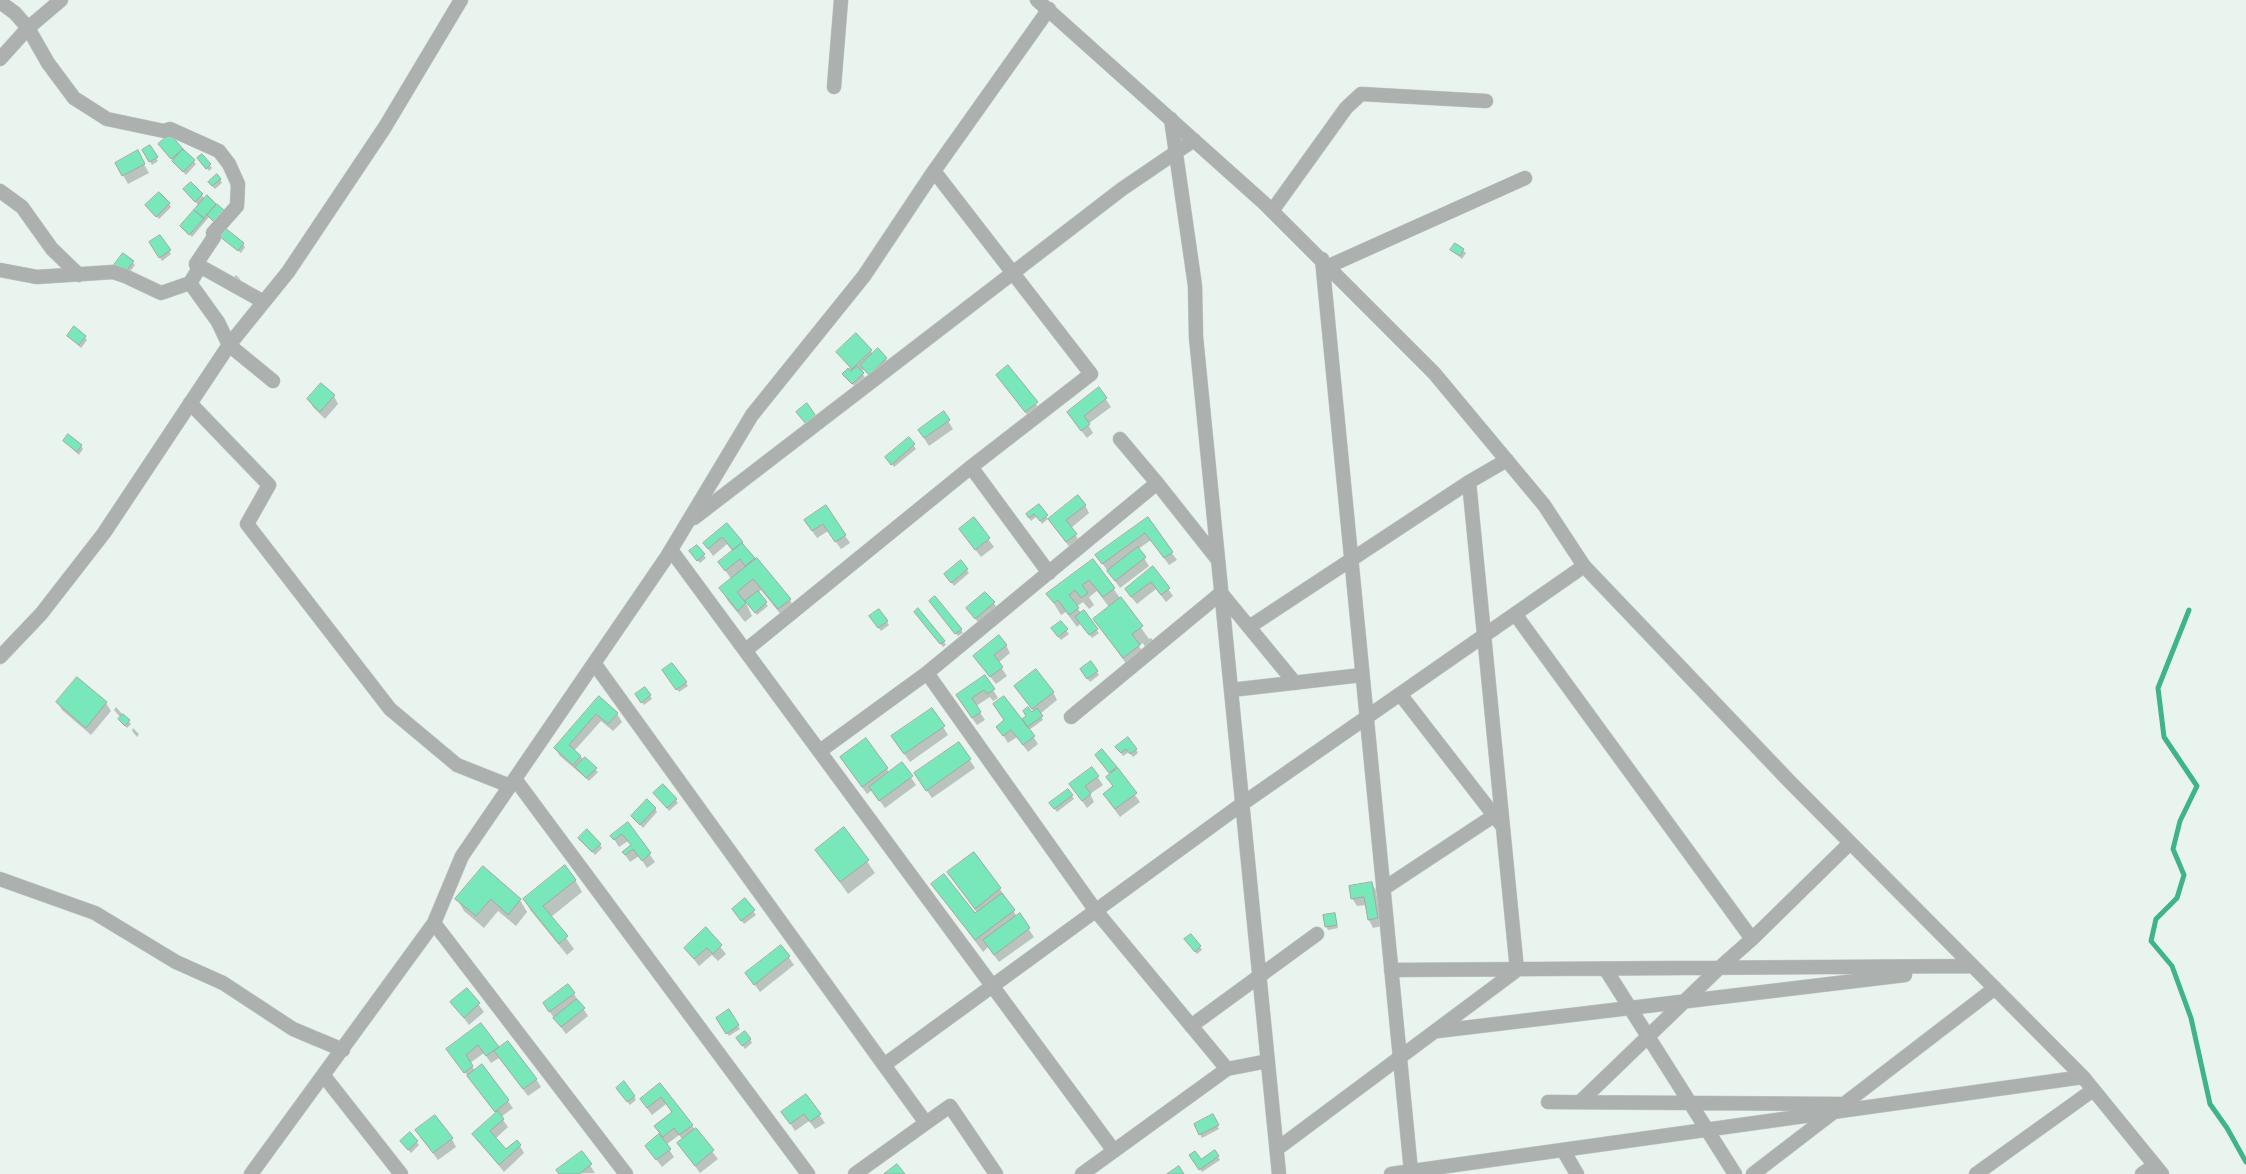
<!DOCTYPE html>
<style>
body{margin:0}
canvas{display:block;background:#e9f4ee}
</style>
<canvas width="2246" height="1174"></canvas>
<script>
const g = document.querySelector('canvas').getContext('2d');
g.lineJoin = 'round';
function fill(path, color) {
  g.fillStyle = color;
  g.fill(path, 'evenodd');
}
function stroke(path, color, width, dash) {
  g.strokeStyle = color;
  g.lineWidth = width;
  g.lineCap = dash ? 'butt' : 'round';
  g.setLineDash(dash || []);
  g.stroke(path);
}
const shadow = new Path2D(`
 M170 135 196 164 186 175 162 148Z
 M150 147 158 161 152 165 143 150Z
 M137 152 149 173 128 184 116 163Z
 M202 156 212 168 209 171 201 162Z
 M220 179 222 183 215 189 212 186Z
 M191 184 205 199 207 197 224 212 218 225 209 217 192 237 181 226 199 206 187 193Z
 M169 204 171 207 159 219 146 206Z
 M221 236 243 244 245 247 241 253Z
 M160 237 171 254 162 261 151 242Z
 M1455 244 1466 253 1462 259 1451 250Z
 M124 255 135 265 126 277Z
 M236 275 240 279 242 283 233 278Z
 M68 336 85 337 87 340 81 348Z
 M871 351 873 355 886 359 888 362 871 377 864 369 861 372 865 377 855 387 844 374 850 368 838 352Z
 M1008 367 1041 411 1030 419 997 375Z
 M1099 389 1111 407 1088 424 1093 433 1087 438 1073 420Z
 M334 396 338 404 325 419 313 407 308 399Z
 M943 413 953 429 929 446 919 430Z
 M909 439 916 449 894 467 889 461Z
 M64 441 81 446 83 449 79 455Z
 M1085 505 1089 513 1071 528 1080 542 1071 549 1049 520Z
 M1039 506 1048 519 1042 524 1037 516 1031 521 1027 515Z
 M826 507 850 543 841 549 828 531 817 538 810 528Z
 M973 519 994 547 981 557 960 530Z
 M1147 519 1177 560 1169 565 1151 540 1138 549 1149 566 1120 588 1102 563Z
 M727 525 790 600 797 612 786 621 761 590 758 593 768 606 757 615 745 601 752 616 745 622 728 601 721 589 732 580 720 563 733 552 727 544 713 556 704 543Z
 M697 547 706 558 700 563 693 555Z
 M1093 560 1149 639 1151 638 1155 644 1145 647 1143 643 1139 646 1146 657 1130 669 1094 619 1109 607 1097 591 1089 597 1094 605 1089 609 1083 602 1076 607 1099 633 1092 638 1081 623 1077 627 1066 612 1061 615 1048 594Z
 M960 562 969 573 954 586 948 577Z
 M1153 568 1173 596 1166 602 1156 589 1137 604 1131 597Z
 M994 603 998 611 981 626 968 609Z
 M933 605 961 629 963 633 958 636Z
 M879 611 889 625 881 631 873 620Z
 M917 615 944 642 946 645 943 647Z
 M1060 622 1069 634 1061 640 1054 632Z
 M1006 645 1010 653 998 663 1007 676 996 684 980 664Z
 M1097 672 1099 675 1090 682 1084 673Z
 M666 674 686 683 688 686 679 692Z
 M985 677 998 698 993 701 990 697 976 706 985 720 977 725 962 704Z
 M77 679 106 703 111 711 91 735 62 710 57 702Z
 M645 688 652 699 644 705 639 698Z
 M1053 692 1057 700 1040 714 1043 720 1029 730 1038 744 1028 752 1017 737 1008 743 998 727 1025 725 1034 712 1020 694Z
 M600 698 617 714 622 722 613 731 601 721 574 751 598 772 589 781 560 756 555 748Z
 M116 707 131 724 127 728 119 720 121 718 114 710Z
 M932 709 948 735 910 762 897 744Z
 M133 728 139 734 137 737 132 731Z
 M959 744 975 768 932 798 921 782Z
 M1117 747 1136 749 1138 753 1133 757 1129 752 1123 756Z
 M1102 750 1140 802 1120 817 1109 802 1113 787 1107 777 1111 774 1098 758Z
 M902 764 916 785 885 808 872 790 867 794 846 765 887 769 889 773Z
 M1092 769 1103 785 1090 794 1094 802 1087 808 1076 792Z
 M1068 791 1074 799 1057 812 1053 807Z
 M656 796 676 800 678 803 669 811Z
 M655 808 657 812 643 828 632 816Z
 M628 824 655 862 647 868 639 856 630 862 623 852 631 846 628 841 619 847 612 836Z
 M844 829 875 873 848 894 817 850Z
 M582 841 600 845 602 848 595 855Z
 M973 853 1000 889 1017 917 1019 915 1034 937 999 962 988 947 983 952 933 884 974 915 977 913 949 872Z
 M483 868 520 900 527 912 516 926 498 911 484 928 464 911 457 899Z
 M575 880 582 892 551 917 574 949 567 955 531 911 524 899Z
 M1372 883 1376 891 1382 926 1373 928 1369 920 1367 905 1357 906 1352 898Z
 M745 900 756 915 744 924 735 912Z
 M1335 914 1338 928 1328 930 1326 926Z
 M706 929 726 954 718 961 712 955 699 966 685 948Z
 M1191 935 1202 950 1197 954 1188 943Z
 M781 946 794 965 760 992 747 974Z
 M467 989 484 1012 469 1025 452 1002Z
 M574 994 588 1016 566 1034 549 1011Z
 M728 1011 740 1029 729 1036 717 1018Z
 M481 1025 499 1049 536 1079 541 1087 528 1096 499 1058 491 1063 484 1053 470 1063 475 1071 482 1066 513 1108 501 1117 508 1127 495 1139 506 1151 520 1146 524 1153 504 1172 473 1134 497 1114 447 1049Z
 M750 1039 752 1043 745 1049 740 1042Z
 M660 1085 718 1159 700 1173 679 1144 683 1140 679 1135 666 1145 674 1157 662 1167 646 1146 660 1135 656 1126 673 1113 666 1104 652 1115 646 1107Z
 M619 1091 634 1096 636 1100 630 1105Z
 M806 1096 825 1123 815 1129 809 1121 795 1131 788 1120Z
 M1213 1116 1219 1129 1202 1138 1195 1125Z
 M417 1131 452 1139 456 1147 438 1160Z
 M410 1133 419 1145 411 1153 403 1144Z
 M1215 1152 1220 1160 1202 1172 1191 1155 1201 1161Z
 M582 1153 595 1173 560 1174Z`);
const stream = new Path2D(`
 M2189 610 2158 688 2164 737 2197 786 2180 821 2173 849 2184 875 2177 898 2156 919 2151 941 2172 966 2191 1018 2210 1104 2227 1128 2246 1162`);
const building = new Path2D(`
 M170 134 183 149 171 159 158 144Z
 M150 145 158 157 149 162 142 150Z
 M183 149 195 160 183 172 172 161Z
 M138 150 145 164 122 176 115 163Z
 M202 154 211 164 206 169 197 158Z
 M217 174 221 179 212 186 208 182Z
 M191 182 203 194 195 202 183 189Z
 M159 192 170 203 156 217 145 205Z
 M207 195 216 204 204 218 194 210Z
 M217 204 225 211 215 223 207 215Z
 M194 210 204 219 189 235 180 226Z
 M225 228 244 243 238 251 219 236Z
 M160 235 171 250 159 258 149 242Z
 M1455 243 1464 249 1460 256 1450 250Z
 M123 253 134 261 124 274 113 266Z
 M74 326 86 336 79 345 67 336Z
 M856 333 872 350 852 369 836 352Z
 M878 348 887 358 869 375 860 365Z
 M1008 365 1038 402 1025 412 996 375Z
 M857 366 864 373 852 384 842 374 848 368 851 371Z
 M321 383 335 395 320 412 307 399Z
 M1099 387 1107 398 1084 416 1090 424 1081 431 1067 412Z
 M807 403 816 416 806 424 796 412Z
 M944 411 950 420 924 438 918 430Z
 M68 434 82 445 77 452 63 441Z
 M909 437 915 444 891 465 885 457Z
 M1078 495 1086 505 1066 520 1077 534 1066 542 1048 519Z
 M1039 504 1048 515 1040 521 1034 514 1029 518 1026 514Z
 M826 505 846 535 835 542 823 524 812 531 804 520Z
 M974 517 990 538 975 550 959 529Z
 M1148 517 1173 552 1164 558 1145 533 1102 564 1095 555Z
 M727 523 743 542 733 550 722 537 708 549 703 543Z
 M742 543 755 558 745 566 740 559 725 571 718 562Z
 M697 545 705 554 697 561 689 551Z
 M1138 547 1146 557 1115 581 1107 571Z
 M757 558 791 599 778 609 753 579 737 592 746 603 738 611 719 588Z
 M1093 559 1115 588 1103 597 1089 580 1082 585 1088 593 1081 598 1075 590 1069 595 1079 608 1069 615 1058 600 1054 603 1046 594Z
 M961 560 968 569 951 583 944 574Z
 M1153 566 1170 588 1161 595 1151 582 1131 597 1125 589Z
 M758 591 767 602 755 613 745 601Z
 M985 592 995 602 975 619 966 608Z
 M935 596 962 629 955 634 929 601Z
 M1121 597 1143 626 1132 634 1140 645 1123 658 1093 619Z
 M918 608 945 641 940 644 914 612Z
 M879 609 888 621 878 628 869 616Z
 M1084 610 1098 629 1089 635 1075 617Z
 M1061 621 1068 629 1058 637 1051 628Z
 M999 635 1007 645 994 655 1003 667 990 677 973 656Z
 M1091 661 1098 671 1087 679 1080 669Z
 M672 663 687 682 676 690 662 670Z
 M1036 669 1054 692 1032 709 1014 686Z
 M985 675 995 689 987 694 984 690 972 698 981 712 972 718 956 695Z
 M77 677 107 702 86 728 56 702Z
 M645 687 651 695 641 703 635 694Z
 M599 696 618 713 608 724 596 714 569 745 581 756 573 765 554 748Z
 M1004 696 1035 736 1023 745 1011 730 1003 736 996 727 1004 720 993 704Z
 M1028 707 1032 712 1037 708 1043 716 1027 727 1022 719 1026 716 1023 711Z
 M932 708 945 726 904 754 891 736Z
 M123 714 130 720 125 726 118 719Z
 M1128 737 1137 749 1130 754 1126 749 1121 753 1115 747Z
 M866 738 888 768 862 787 840 757Z
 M959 742 971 759 926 791 914 773Z
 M1102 749 1117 767 1109 773 1095 755Z
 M585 757 597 768 586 778 575 767Z
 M902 762 913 776 879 801 869 787Z
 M1092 767 1099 776 1085 786 1091 794 1082 801 1069 784Z
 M1118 768 1137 793 1115 809 1103 794 1113 786 1106 777Z
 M663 784 677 799 667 808 653 793Z
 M1068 789 1073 795 1054 809 1049 803Z
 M647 799 656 808 640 825 631 816Z
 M628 822 651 853 642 861 633 849 625 855 622 852 631 845 622 834 614 840 610 836Z
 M844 827 869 860 840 882 815 850Z
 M587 829 601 844 592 852 578 838Z
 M974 852 1001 888 975 909 947 872Z
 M565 865 576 880 543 906 568 936 559 944 523 899Z
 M483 866 521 899 508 915 491 899 476 916 455 899Z
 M944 874 975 913 1002 893 1015 910 975 940 931 884Z
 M1372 882 1378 918 1368 920 1364 897 1351 899 1349 886Z
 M745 898 755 910 741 921 732 909Z
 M1020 913 1030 928 994 955 983 940Z
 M1335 913 1337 925 1325 927 1323 915Z
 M706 927 722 945 713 954 707 948 694 959 684 948Z
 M1191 934 1201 946 1195 952 1184 939Z
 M781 945 790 956 754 985 745 973Z
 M568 984 575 993 549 1012 543 1003Z
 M467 988 480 1003 464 1018 450 1002Z
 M577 999 585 1008 561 1027 553 1018Z
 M729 1009 739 1025 726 1034 716 1018Z
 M481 1023 499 1047 486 1056 478 1045 466 1055 473 1066 464 1073 446 1049Z
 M745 1031 751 1039 742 1046 736 1038Z
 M508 1041 537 1079 523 1089 494 1051Z
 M482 1064 509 1100 495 1112 467 1076Z
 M624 1081 635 1096 627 1102 616 1088Z
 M660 1083 693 1125 679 1135 674 1128 663 1137 654 1126 672 1112 661 1097 647 1108 640 1099Z
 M806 1094 821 1114 810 1122 804 1114 790 1124 781 1112Z
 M498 1111 504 1119 490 1131 506 1149 517 1140 521 1145 499 1165 472 1134Z
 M1213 1114 1219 1125 1199 1135 1194 1124Z
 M435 1115 453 1138 433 1153 415 1130Z
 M696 1128 714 1150 695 1166 677 1143Z
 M410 1132 418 1141 408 1150 400 1141Z
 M659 1134 671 1149 656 1160 645 1146Z
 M1215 1150 1219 1156 1199 1170 1189 1155 1195 1151 1201 1159Z
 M582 1151 592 1164 579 1174H559L556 1170Z
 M897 1164 905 1174H884Z
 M1179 1166 1184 1174H1167Z`);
const minor = new Path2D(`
 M1037 0 1264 203 1434 373 1544 505 1584 566
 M0 2 15 13 28 28 48 63 74 98 107 119 164 131 170 129 219 151 229 164 238 184 237 206 213 233 214 237 196 264 198 270 190 283 218 322 229 345 273 381
 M0 59 28 28 61 0
 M834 87 841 0
 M1171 119 1195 286 1196 337 1279 1174
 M0 191 22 207 52 249 79 275
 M1272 211 1346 108 1361 94 1486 101
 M1322 259 1411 1171
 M196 264 264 302
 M1329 266 1525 178
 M0 270 37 277 113 272 125 276 161 293 190 283
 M190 403 269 485 247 524 390 709 457 765 510 786
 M1120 439 1157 483
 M971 467 1049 573
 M694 518 1122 189 1194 140
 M671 550 1114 1151
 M1515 614 1752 939
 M1249 627 1469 482 1507 460
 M746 650 971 467 1091 374 934 171
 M0 657 41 614 104 533 229 345 288 272 385 127 461 0
 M594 663 884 1065 1242 804 1584 566 1791 783 2083 1077 2162 1174
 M927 673 1157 483 1218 560
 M1231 690 1362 675
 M1400 694 1503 827
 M1071 717 1221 593 1295 683
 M820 751 927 673 1096 911 1227 1069
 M515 779 808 1174
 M0 879 95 913 176 962 223 983 293 1029 343 1050
 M1383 889 1501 811
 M434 923 462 856 666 558 752 415 864 276 934 171 1049 9
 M1391 970 1973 966
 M1606 970 1735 1174
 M1191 1026 1317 934
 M1438 1031 1905 975
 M324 1076 401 1174
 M1548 1102 1842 1104
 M1580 1102 1718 969 1752 939 1850 843
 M926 1123 950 1106 996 1174
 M1277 1149 1517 970 1469 482
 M1563 1150 1577 1174
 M251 1174 434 923 626 1174
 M855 1174 926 1123 884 1065
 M1082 1174 1227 1069 1268 1061
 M1391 1174 2083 1077
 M1753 1174 1995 988
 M1976 1174 2093 1090
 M2142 1174 2155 1165`);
fill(shadow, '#0003');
stroke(stream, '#40b489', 5);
fill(building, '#78e7b9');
stroke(building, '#a0aaa5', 1);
stroke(minor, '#c5cec9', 15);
stroke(minor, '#acb1af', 14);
</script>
